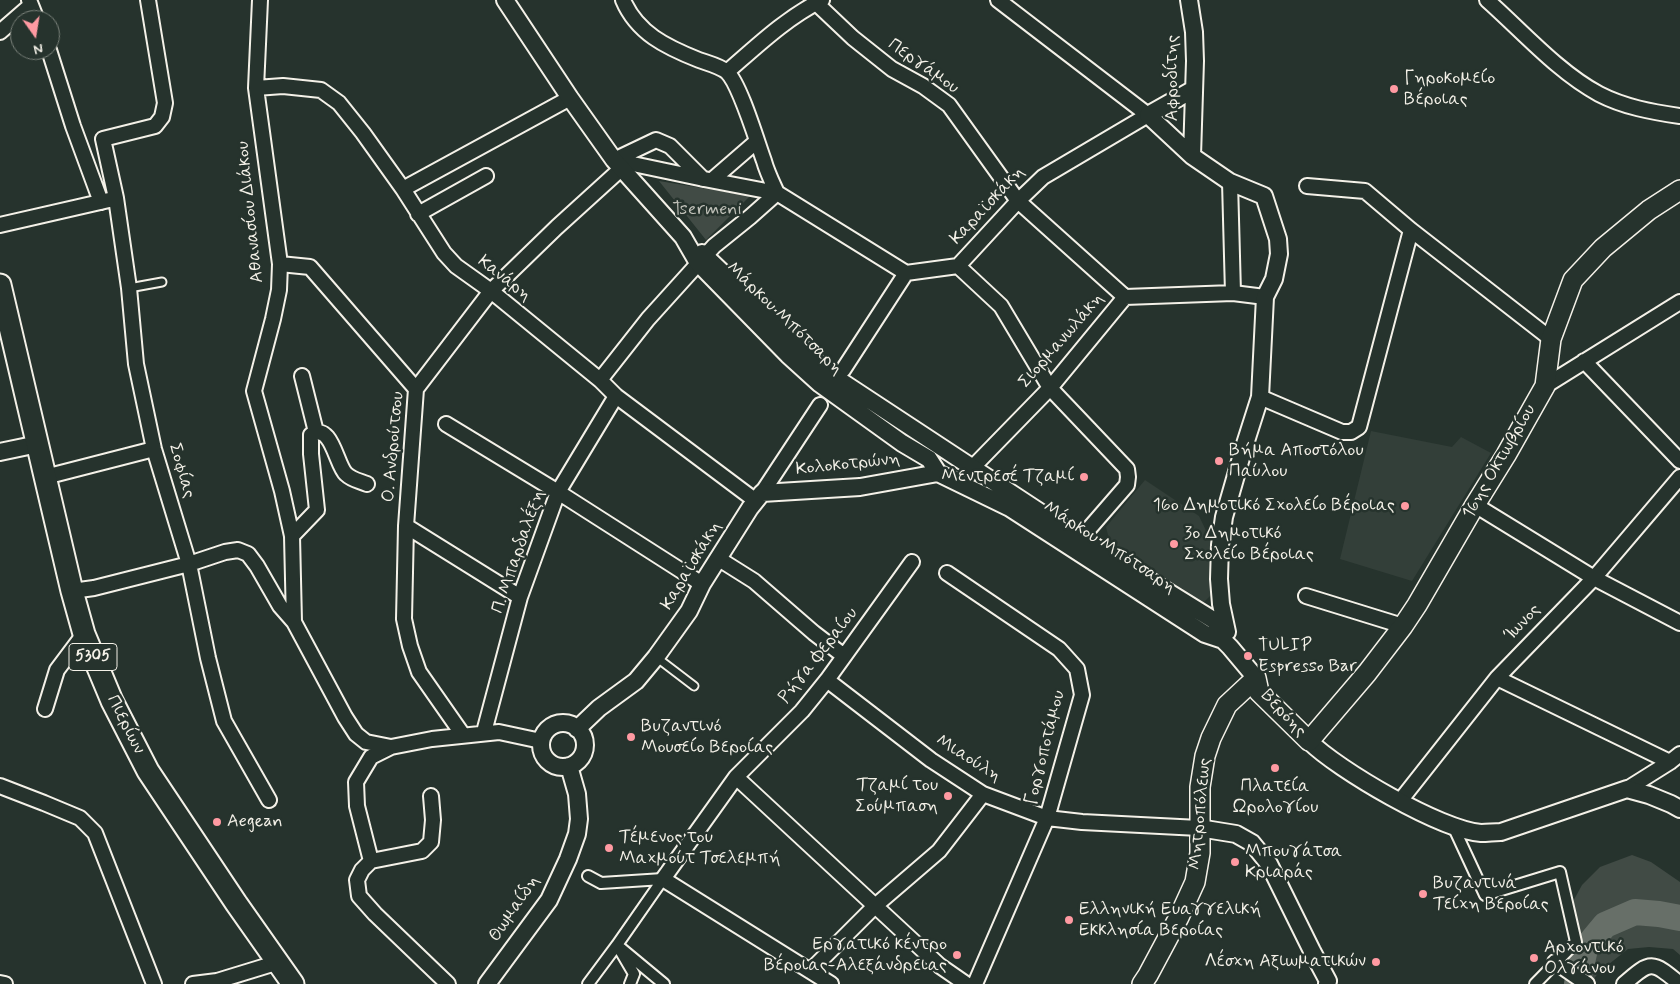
<!DOCTYPE html>
<meta charset="utf-8">
<style>
body{margin:0}
#map{position:relative;width:1680px;height:984px;overflow:hidden;background:#26332d;font-family:Mynerve,sans-serif}
canvas{display:block}
.north{position:absolute;left:10px;top:10px;width:50px;height:50px;box-sizing:border-box;background:#26332d;border:1px solid #787f78;border-radius:50%;rotate:167deg;font-size:14px;font-weight:700;line-height:20px;text-align:center;color:#f4f1e8}
.north::after{content:'';display:block;margin:auto;width:18px;height:22px;background:#ff9aa2;clip-path:polygon(50% 0,100% 100%,50% 72%,0 100%)}
</style>
<div id="map">
<canvas width="1680" height="984"></canvas>
<div class="north">N</div>
</div>
<script>
const g = document.querySelector('canvas').getContext('2d');
g.lineJoin = 'round';
function fill(path, color) {
  g.fillStyle = color;
  g.fill(path, 'evenodd');
}
function stroke(path, color, width, dash) {
  g.strokeStyle = color;
  g.lineWidth = width;
  g.lineCap = dash ? 'butt' : 'round';
  g.setLineDash(dash || []);
  g.stroke(path);
}
function write(font, color, halo, rows, align = 'center') {
  g.font = font + ' Mynerve,sans-serif';
  g.lineWidth = 5;
  g.setLineDash([]);
  g.textBaseline = 'middle';
  g.strokeStyle = halo;
  g.fillStyle = color;
  for (const [text, x, y, turn = 0] of rows) {
    g.save();
    g.translate(x, y);
    g.rotate((+turn || 0) * Math.PI / 180);
    g.textAlign = isNaN(turn) ? turn : align;
    if (halo) g.strokeText(text, 0, 0);
    g.fillText(text, 0, 0);
    g.restore();
  }
}
const built = new Path2D(`
 M1371 431 1452 447 1461 437 1491 453 1412 581 1340 559Z
 M1145 480 1199 516 1213 545 1209 565 1213 593 1202 604 1111 547 1106 527Z`);
const green = new Path2D(`
 M659 181 745 195 752 194 706 240Z
 M1632 855 1651 862 1680 882V955L1673 949 1649 947 1628 949 1599 972 1590 984 1570 970 1576 942 1570 907 1582 885 1600 867Z`);
const river = new Path2D(`
 M1577 984 1585 949 1605 925 1635 912 1659 914 1680 918`);
const service = new Path2D(`
 M129 288 162 282
 M656 657 694 686`);
const pedestrian = new Path2D(`
 M1453 826 1485 895 1560 872 1576 942 1535 984
 M588 876 601 883 663 879
 M588 984 617 945 663 879
 M630 984 634 974 617 945 664 984`);
const minor = new Path2D(`
 M29 0 37 20
 M148 0 165 103 162 117 155 126 103 139 116 198 129 288 136 364 154 449 189 564 208 658 224 721 269 800
 M260 0 256 88 280 264 279 290 273 319 254 391 282 491 292 536 294 622
 M623 0C637 33 666 47 699 60 707 63 720 66 727 72 740 84 757 142 764 161 767 172 772 182 777 193
 M1487 0C1522 31 1558 72 1599 94 1624 107 1652 112 1680 116
 M816 3 853 38 892 69 923 86 949 105 1018 201 1125 297
 M0 32 31 5
 M49 50 73 126 101 202
 M727 72C757 46 786 18 822 0
 M256 88 283 86 321 90 339 103 363 133 403 189 444 253 456 266 491 291 600 380 616 396 756 501
 M614 160 704 179 777 193 906 273
 M614 160 656 140 670 146 703 179
 M712 180 757 141
 M1230 182 1233 293
 M1307 186 1365 191 1411 230 1551 339
 M403 189 570 98
 M418 214 486 176
 M0 225 109 200
 M280 264 310 267 416 389
 M958 266 1001 306 1050 388 1127 469 1128 477 1127 485 1081 538
 M906 273 958 266 1018 201 1043 177 1148 115 998 0
 M1584 361 1680 461
 M843 370 906 273
 M302 376 316 432
 M600 380 648 319 714 246 750 217 777 193
 M1545 386 1680 302
 M1260 397 1342 432H1351L1359 427 1411 230
 M446 424 558 492 702 584
 M972 468 1050 388 1125 297 1233 293 1265 297
 M45 477 154 449
 M762 493 820 405
 M1475 505 1594 578 1680 623
 M406 526 520 597
 M292 536 317 510 311 454V435C332 422 336 465 346 474 352 480 360 481 367 484
 M719 559 754 581 814 633 844 656
 M947 573 1059 649 1077 669 1082 695 1047 818 975 984
 M72 591 94 588 189 564 225 552 238 550 248 554 257 566 280 606 294 622 345 717 356 734 366 742 391 747 432 739 499 732 541 741
 M1306 596 1403 626
 M1497 678 1670 762
 M827 680 931 760 983 794 1047 818 1082 822 1199 828
 M45 709 57 670 84 634
 M484 732 520 597 558 492 616 396
 M463 735 419 672 410 646 404 619 406 526 416 389 491 291 557 227 622 168
 M736 777 940 966 966 984
 M0 786 44 803 80 818 95 833 154 984
 M1627 789 1670 762 1680 754
 M431 796 433 820 431 842 422 851 371 861 362 870 357 880 359 896 375 914 448 984
 M1400 801 1497 678 1594 578 1680 477
 M371 861 357 806 356 782 371 757 391 747
 M1555 962 1587 984
 M810 971 875 906 939 851 983 794
 M0 983 5 984
 M193 984 217 981 279 962
 M831 984 663 879 736 777 802 711 827 680 912 562
 M1624 984C1651 960 1652 961 1680 984`);
const tertiary = new Path2D(`
 M505 0 570 98 614 160 683 237 698 263 788 355 820 384 902 443 929 459 938 473 1010 508 1205 634 1223 640 1230 647 1256 678
 M1189 0 1194 32 1195 61 1192 156
 M1194 89 1148 115 1192 156 1230 182 1264 196 1278 239 1279 254 1274 279 1265 297 1260 397 1245 444 1224 517 1220 545 1219 579 1221 604 1227 632
 M702 253 827 372 1052 520 1215 621 1223 640
 M0 452 38 444
 M541 745a22 22 0 1 1 44 0a22 22 0 1 1-44 0Z
 M577 729 599 708 636 681 656 657 689 611 702 584 750 508 762 493 860 487 938 473
 M1309 741C1338 770 1441 830 1481 833 1488 833 1494 832 1501 832L1627 789 1649 795 1671 804 1680 809
 M1199 828 1236 834 1252 843 1269 864 1312 951 1328 981 1327 984
 M487 984 549 900 568 859 577 834 579 819 577 794 569 766`);
const secondary = new Path2D(`
 M1256 678 1259 692 1309 741 1367 673 1403 626 1417 605 1475 505 1506 455 1545 386 1551 339 1573 280 1603 248 1649 210 1680 190
 M1142 984 1148 975 1179 917 1195 882 1200 853V787L1205 756 1211 738 1227 705 1256 678`);
const primary = new Path2D(`
 M0 285 72 591 84 634 112 701 148 771 236 903 293 984`);
const markers = [
 [1394,89,5,"#ff9aa2"],
 [1219,461,5,"#ff9aa2"],
 [1084,477,5,"#ff9aa2"],
 [1405,506,5,"#ff9aa2"],
 [1174,544,5,"#ff9aa2"],
 [1248,656,5,"#ff9aa2"],
 [631,737,5,"#ff9aa2"],
 [1275,768,5,"#ff9aa2"],
 [948,796,5,"#ff9aa2"],
 [217,822,5,"#ff9aa2"],
 [609,848,5,"#ff9aa2"],
 [1235,862,5,"#ff9aa2"],
 [1423,894,5,"#ff9aa2"],
 [1069,920,5,"#ff9aa2"],
 [957,955,5,"#ff9aa2"],
 [1534,958,5,"#ff9aa2"],
 [1376,962,5,"#ff9aa2"]
];
const shields = [
 [93,657,48]
];
const shieldNames = [
 ["5305",93,657]
];
const streetNames = [
 ["Περγάμου",923,67,35],
 ["Αφροδίτης",1173,78,-90],
 ["Καραϊσκάκη",988,206,-47],
 ["Αθανασίου Διάκου",251,212,-96],
 ["Κανάρη",504,279,38],
 ["Μάρκου Μπότσαρη",784,319,44],
 ["Σιορμανωλάκη",1062,341,-49],
 ["Ο. Ανδρούτσου",394,447,-85],
 ["16ης Οκτωβρίου",1500,462,-60],
 ["Κολοκοτρώνη",848,465,-6],
 ["Σοφίας",181,471,74],
 ["Μάρκου Μπότσαρη",1109,548,33],
 ["Π. Μπαρδαλέξη",519,552,-71],
 ["Καραϊσκάκη",692,566,-59],
 ["Ίωνος",1523,623,-46],
 ["Ρήγα Φεραίου",819,656,-52],
 ["Βερόης",1283,714,47],
 ["Πιερίων",125,725,63],
 ["Γοργοποτάμου",1046,748,-76],
 ["Μιαούλη",968,759,32],
 ["Μητροπόλεως",1201,814,-85],
 ["Θωμαίδη",515,909,-56]
];
const poiNames = [
 ["Γηροκομείο",1404,79],
 ["Βέροιας",1404,100],
 ["Βήμα Αποστόλου",1229,451],
 ["Παύλου",1229,472],
 ["Μεντρεσέ Τζαμί",1074,477,"right"],
 ["16ο Δημοτικό Σχολείο Βέροιας",1395,506,"right"],
 ["3ο Δημοτικό",1184,534],
 ["Σχολείο Βέροιας",1184,555],
 ["TULIP",1258,646],
 ["Espresso Bar",1258,667],
 ["Βυζαντινό",641,727],
 ["Μουσείο Βεροίας",641,748],
 ["Τζαμί του",938,786,"right"],
 ["Σούμπαση",938,807,"right"],
 ["Πλατεία",1275,787,"center"],
 ["Ωρολογίου",1275,808,"center"],
 ["Aegean",227,822],
 ["Τέμενος του",619,838],
 ["Μαχμούτ Τσελεμπή",619,859],
 ["Μπουγάτσα",1245,852],
 ["Κριαράς",1245,873],
 ["Βυζαντινά",1433,884],
 ["Τείχη Βεροίας",1433,905],
 ["Ελληνική Ευαγγελική",1079,910],
 ["Εκκλησία Βεροίας",1079,931],
 ["Εργατικό κέντρο",947,945,"right"],
 ["Βέροιας-Αλεξάνδρειας",947,966,"right"],
 ["Αρχοντικό",1544,948],
 ["Ολγάνου",1544,969],
 ["Λέσχη Αξιωματικών",1366,962,"right"]
];
const parkNames = [
 ["Tsermeni",707,210]
];
fill(built, '#333f39');
fill(green, '#414b45');
stroke(river, '#676f68', 26);
stroke(service, '#f4f1e8', 11);
stroke(pedestrian, '#f4f1e8', 14);
stroke(minor, '#f4f1e8', 18);
stroke(tertiary, '#f4f1e8', 20);
stroke(secondary, '#f4f1e8', 22);
stroke(primary, '#f4f1e8', 25);
stroke(service, '#26332d', 7);
stroke(pedestrian, '#26332d', 10);
stroke(minor, '#26332d', 14);
stroke(tertiary, '#26332d', 16);
stroke(secondary, '#26332d', 19);
stroke(primary, '#26332d', 21);
for (const [x, y, r, color] of markers) {
  const dot = new Path2D();
  dot.arc(x, y, r, 0, 2 * Math.PI);
  g.fillStyle = color;
  g.fill(dot);
  stroke(dot, '#26332d', 2);
}
for (const [x, y, w] of shields) {
  const box = new Path2D();
  box.roundRect(x - w / 2, y - 13.5, w, 27, 4);
  g.fillStyle = '#26332d';
  g.fill(box);
  stroke(box, '#f4f1e8', 1);
}
write('bold 16px', '#f4f1e8', null, shieldNames);
write('18px', '#f4f1e8', '#26332d', streetNames);
write('18px', '#f4f1e8', '#26332d', poiNames, 'left');
write('18px', '#bebfb7', '#26332d', parkNames);
</script>
